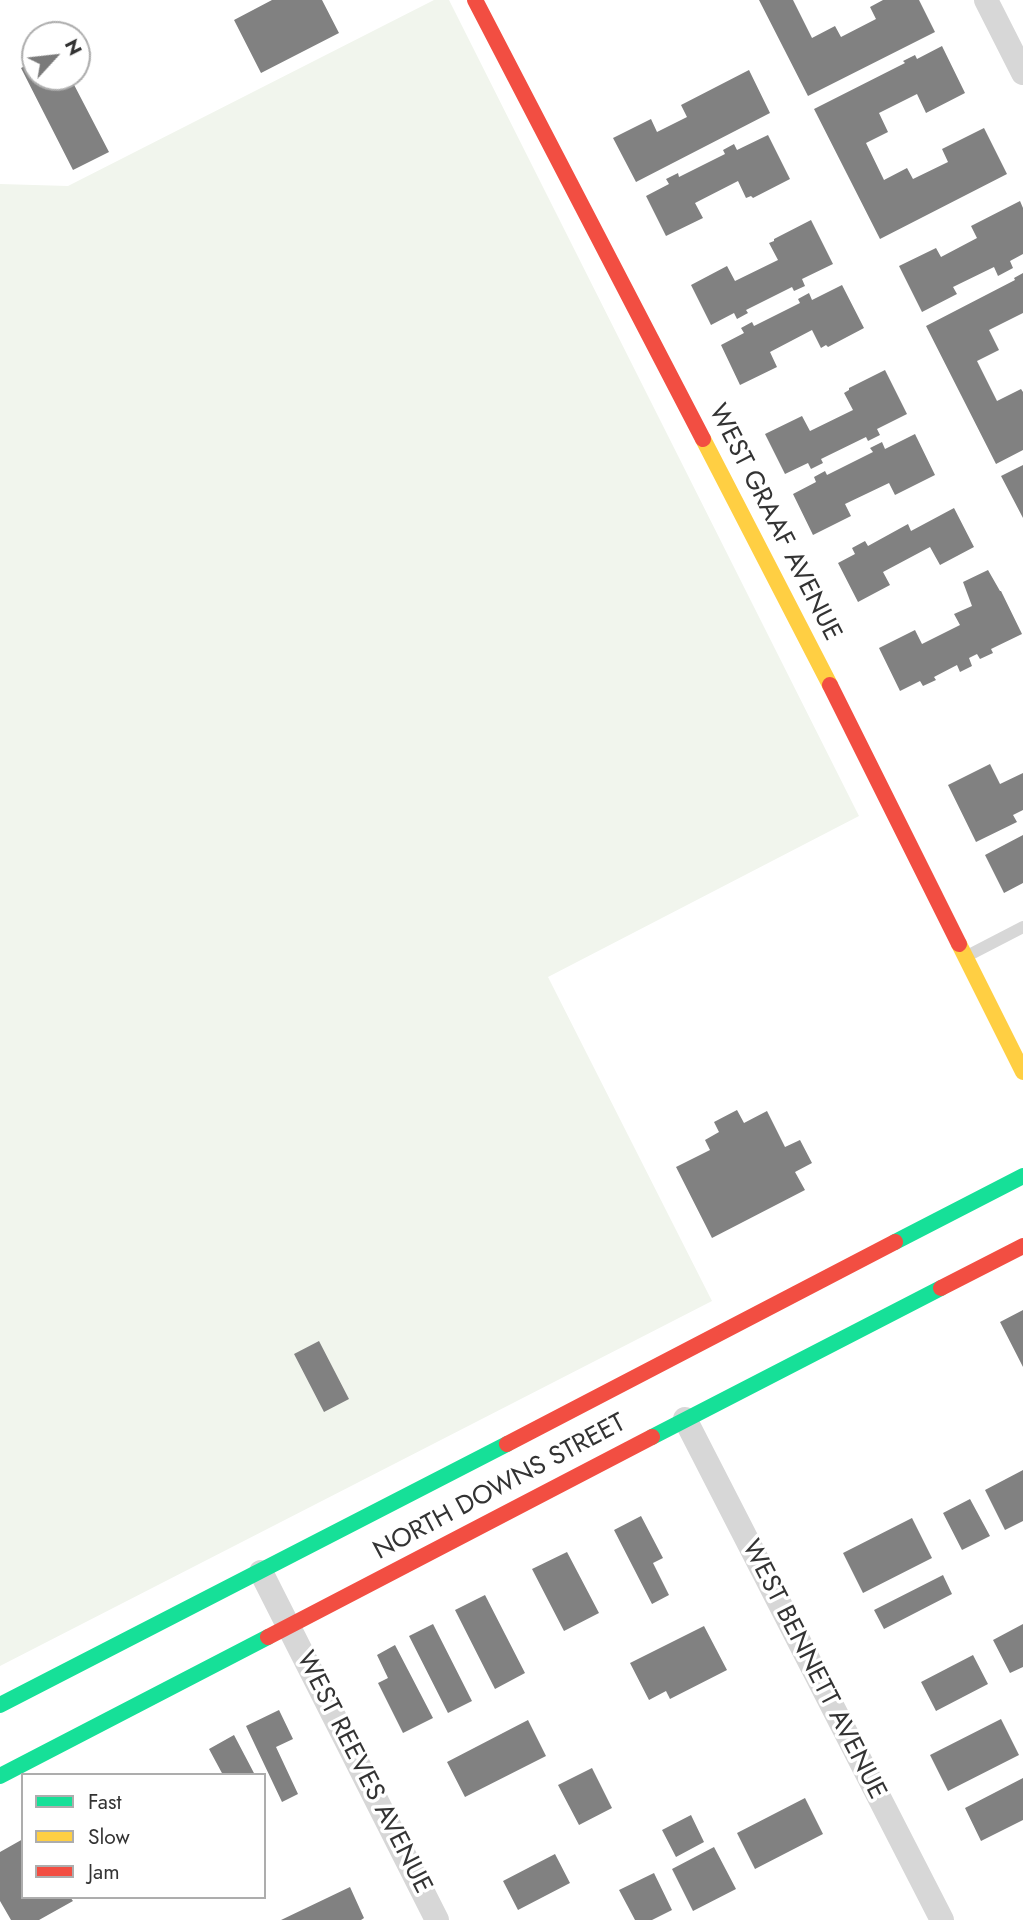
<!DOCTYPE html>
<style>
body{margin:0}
#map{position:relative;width:1023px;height:1920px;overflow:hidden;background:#fff;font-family:Jost,sans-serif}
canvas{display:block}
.legend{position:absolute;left:21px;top:1773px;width:245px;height:126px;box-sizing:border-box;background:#fff;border:2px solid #adadad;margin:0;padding:9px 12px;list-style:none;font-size:21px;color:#333}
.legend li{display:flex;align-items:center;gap:14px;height:35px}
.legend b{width:35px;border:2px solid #adadad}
.north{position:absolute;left:21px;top:21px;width:70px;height:70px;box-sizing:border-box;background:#fff;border:2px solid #adadad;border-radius:50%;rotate:63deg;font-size:19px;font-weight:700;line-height:28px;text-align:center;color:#333}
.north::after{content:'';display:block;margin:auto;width:24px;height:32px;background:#7a7a7a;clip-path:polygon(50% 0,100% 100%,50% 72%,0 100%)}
</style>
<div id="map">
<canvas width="1023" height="1920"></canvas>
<ul class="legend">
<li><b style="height:9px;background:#16e098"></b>Fast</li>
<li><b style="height:9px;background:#ffcf43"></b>Slow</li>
<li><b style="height:9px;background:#f24e42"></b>Jam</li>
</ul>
<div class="north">N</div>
</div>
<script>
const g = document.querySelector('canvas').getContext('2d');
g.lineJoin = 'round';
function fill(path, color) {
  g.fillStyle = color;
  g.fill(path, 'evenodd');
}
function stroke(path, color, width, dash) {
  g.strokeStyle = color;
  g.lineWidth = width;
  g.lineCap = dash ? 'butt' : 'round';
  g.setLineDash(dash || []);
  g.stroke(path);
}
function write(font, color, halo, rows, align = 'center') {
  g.font = font + ' Jost,sans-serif';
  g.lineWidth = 7;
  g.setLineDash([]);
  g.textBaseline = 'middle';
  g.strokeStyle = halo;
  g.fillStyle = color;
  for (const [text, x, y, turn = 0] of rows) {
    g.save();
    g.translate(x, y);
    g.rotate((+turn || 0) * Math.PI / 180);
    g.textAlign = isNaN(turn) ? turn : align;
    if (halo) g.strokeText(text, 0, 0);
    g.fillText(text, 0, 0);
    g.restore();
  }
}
const green = new Path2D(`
 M434 0H449L859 816 548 977 712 1301 0 1666V184L68 186Z`);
const building = new Path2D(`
 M272 0H322L339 33 261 73 234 20Z
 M759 0H793L812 38 835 26 841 37 876 19 870 7 883 0H919L935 32 808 96Z
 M942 46 965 93 926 113 917 94 879 113 888 132 866 143 884 180 907 168 913 179 948 162 942 149 984 128 1007 174 880 239 814 109 905 63 903 61 915 55 917 59Z
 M35 61V77H70L109 152 73 170 21 68Z
 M749 70 770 113 636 182 613 138 651 119 657 132 687 117 681 105Z
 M768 135 790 179 753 198 751 196 746 198 738 181 695 203 703 218 666 236 646 196 669 184 666 179 678 173 679 177 725 154 723 150 734 144 737 150Z
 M1020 201 1023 208V254L1010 261 1013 268 998 276 994 267 953 287 957 294 922 312 899 266 936 248 941 257 977 238 971 226Z
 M811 220 833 264 802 279 805 286 794 291 792 287 746 310 748 313 737 319 734 313 711 325 691 285 727 266 735 281 778 260 769 243 774 241V239Z
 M1023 273V313L989 330 999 350 977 361 997 401 1021 389 1023 392V450L996 464 926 326 1015 280 1014 278Z
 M842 285 864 328 828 347 826 345 821 348 812 330 770 352 777 367 740 385 721 345 744 333 741 328 752 322 754 326 800 303 798 299 809 293 812 300Z
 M885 370 907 414 877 429 880 435 868 441 866 437 821 459 823 463 811 469 808 463 785 474 765 434 802 416 810 431 853 410 844 393 849 390V388Z
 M915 434 935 475 895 495 889 483 845 504 851 516 813 535 793 494 816 482 814 477 825 471 827 475 873 452 870 448 882 442 885 449Z
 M1023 465V518L1001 476Z
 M954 508 974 547 940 565 930 547 883 572 890 585 858 602 838 563 855 554 852 548 865 541 868 546 908 524 911 531Z
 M988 570 1000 591H1001L1022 634 991 649 993 653 980 659 977 654 969 658 972 666 960 672 957 665 934 677 936 680 923 686 920 681 900 691 879 648 915 630 922 644 960 625 954 614 972 606 963 582Z
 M990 764 1000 784 1023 773V810L1013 815 1017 822 976 842 948 785Z
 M1023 835V883L1004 893 985 855Z
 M737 1110 744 1123 767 1111 785 1147 800 1140 812 1163 795 1172 805 1190 712 1238 676 1167 710 1150 705 1140 719 1132 714 1122Z
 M1023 1310V1367L1000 1322Z
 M319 1341 349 1399 324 1412 294 1354Z
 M1023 1470V1521L1005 1530 985 1490Z
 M970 1499 990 1536 962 1550 943 1513Z
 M641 1516 663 1558 653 1563 669 1595 652 1604 614 1530Z
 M912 1518 932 1558 863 1593 843 1553Z
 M567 1552 599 1613 564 1631 532 1569Z
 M943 1575 952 1594 884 1629 874 1610Z
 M485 1595 525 1673 495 1689 455 1610Z
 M433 1624 472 1701 448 1713 409 1636Z
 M1023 1624V1667L1010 1673 993 1640Z
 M704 1626 727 1670 670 1699 666 1691 649 1700 630 1663Z
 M395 1645 433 1718 403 1733 378 1683 388 1678 377 1655Z
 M973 1655 988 1684 936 1711 921 1682Z
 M279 1710 293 1739 276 1747 298 1794 282 1802 246 1726Z
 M1001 1719 1019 1755 948 1791 930 1755Z
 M528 1720 546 1756 465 1797 447 1762Z
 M234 1735 255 1775H223L209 1749Z
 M592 1768 612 1808 579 1825 558 1785Z
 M1023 1778V1820L981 1841 965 1808Z
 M805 1798 823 1834 755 1869 737 1833Z
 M691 1815 704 1842 676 1857 662 1830Z
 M23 1839V1897H70L73 1901 39 1920H11L0 1901V1852Z
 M714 1847 736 1889 693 1911 672 1869Z
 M555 1854 570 1883 518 1910 503 1881Z
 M654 1873 672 1910 652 1920H635L619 1890Z
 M350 1887 364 1918 361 1920H281Z`);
const lane = new Path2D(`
 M967 956 1023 927`);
const street = new Path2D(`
 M986 0 1023 73
 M685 1419 942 1920
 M261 1572 437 1920`);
const fast = new Path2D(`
 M895 1242 1023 1176
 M652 1437 941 1288
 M0 1705 507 1444
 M0 1776 268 1637`);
const slow = new Path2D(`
 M703 439 830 685
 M959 944 1023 1072`);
const jam = new Path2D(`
 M475 0 703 439
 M830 685 959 944
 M941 1288 1023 1246
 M507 1444 895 1242
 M268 1637 652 1437`);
const streetNames = [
 ["WEST GRAAF AVENUE",774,523,63],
 ["NORTH DOWNS STREET",500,1488,-28],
 ["WEST BENNETT AVENUE",813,1670,63],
 ["WEST REEVES AVENUE",363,1773,63]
];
fill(green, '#f1f5ed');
fill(building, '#818181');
stroke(lane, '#d7d7d7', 12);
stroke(street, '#d7d7d7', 24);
stroke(fast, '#16e098', 16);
stroke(slow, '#ffcf43', 16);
stroke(jam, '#f24e42', 16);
write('26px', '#333', '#fff', streetNames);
</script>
